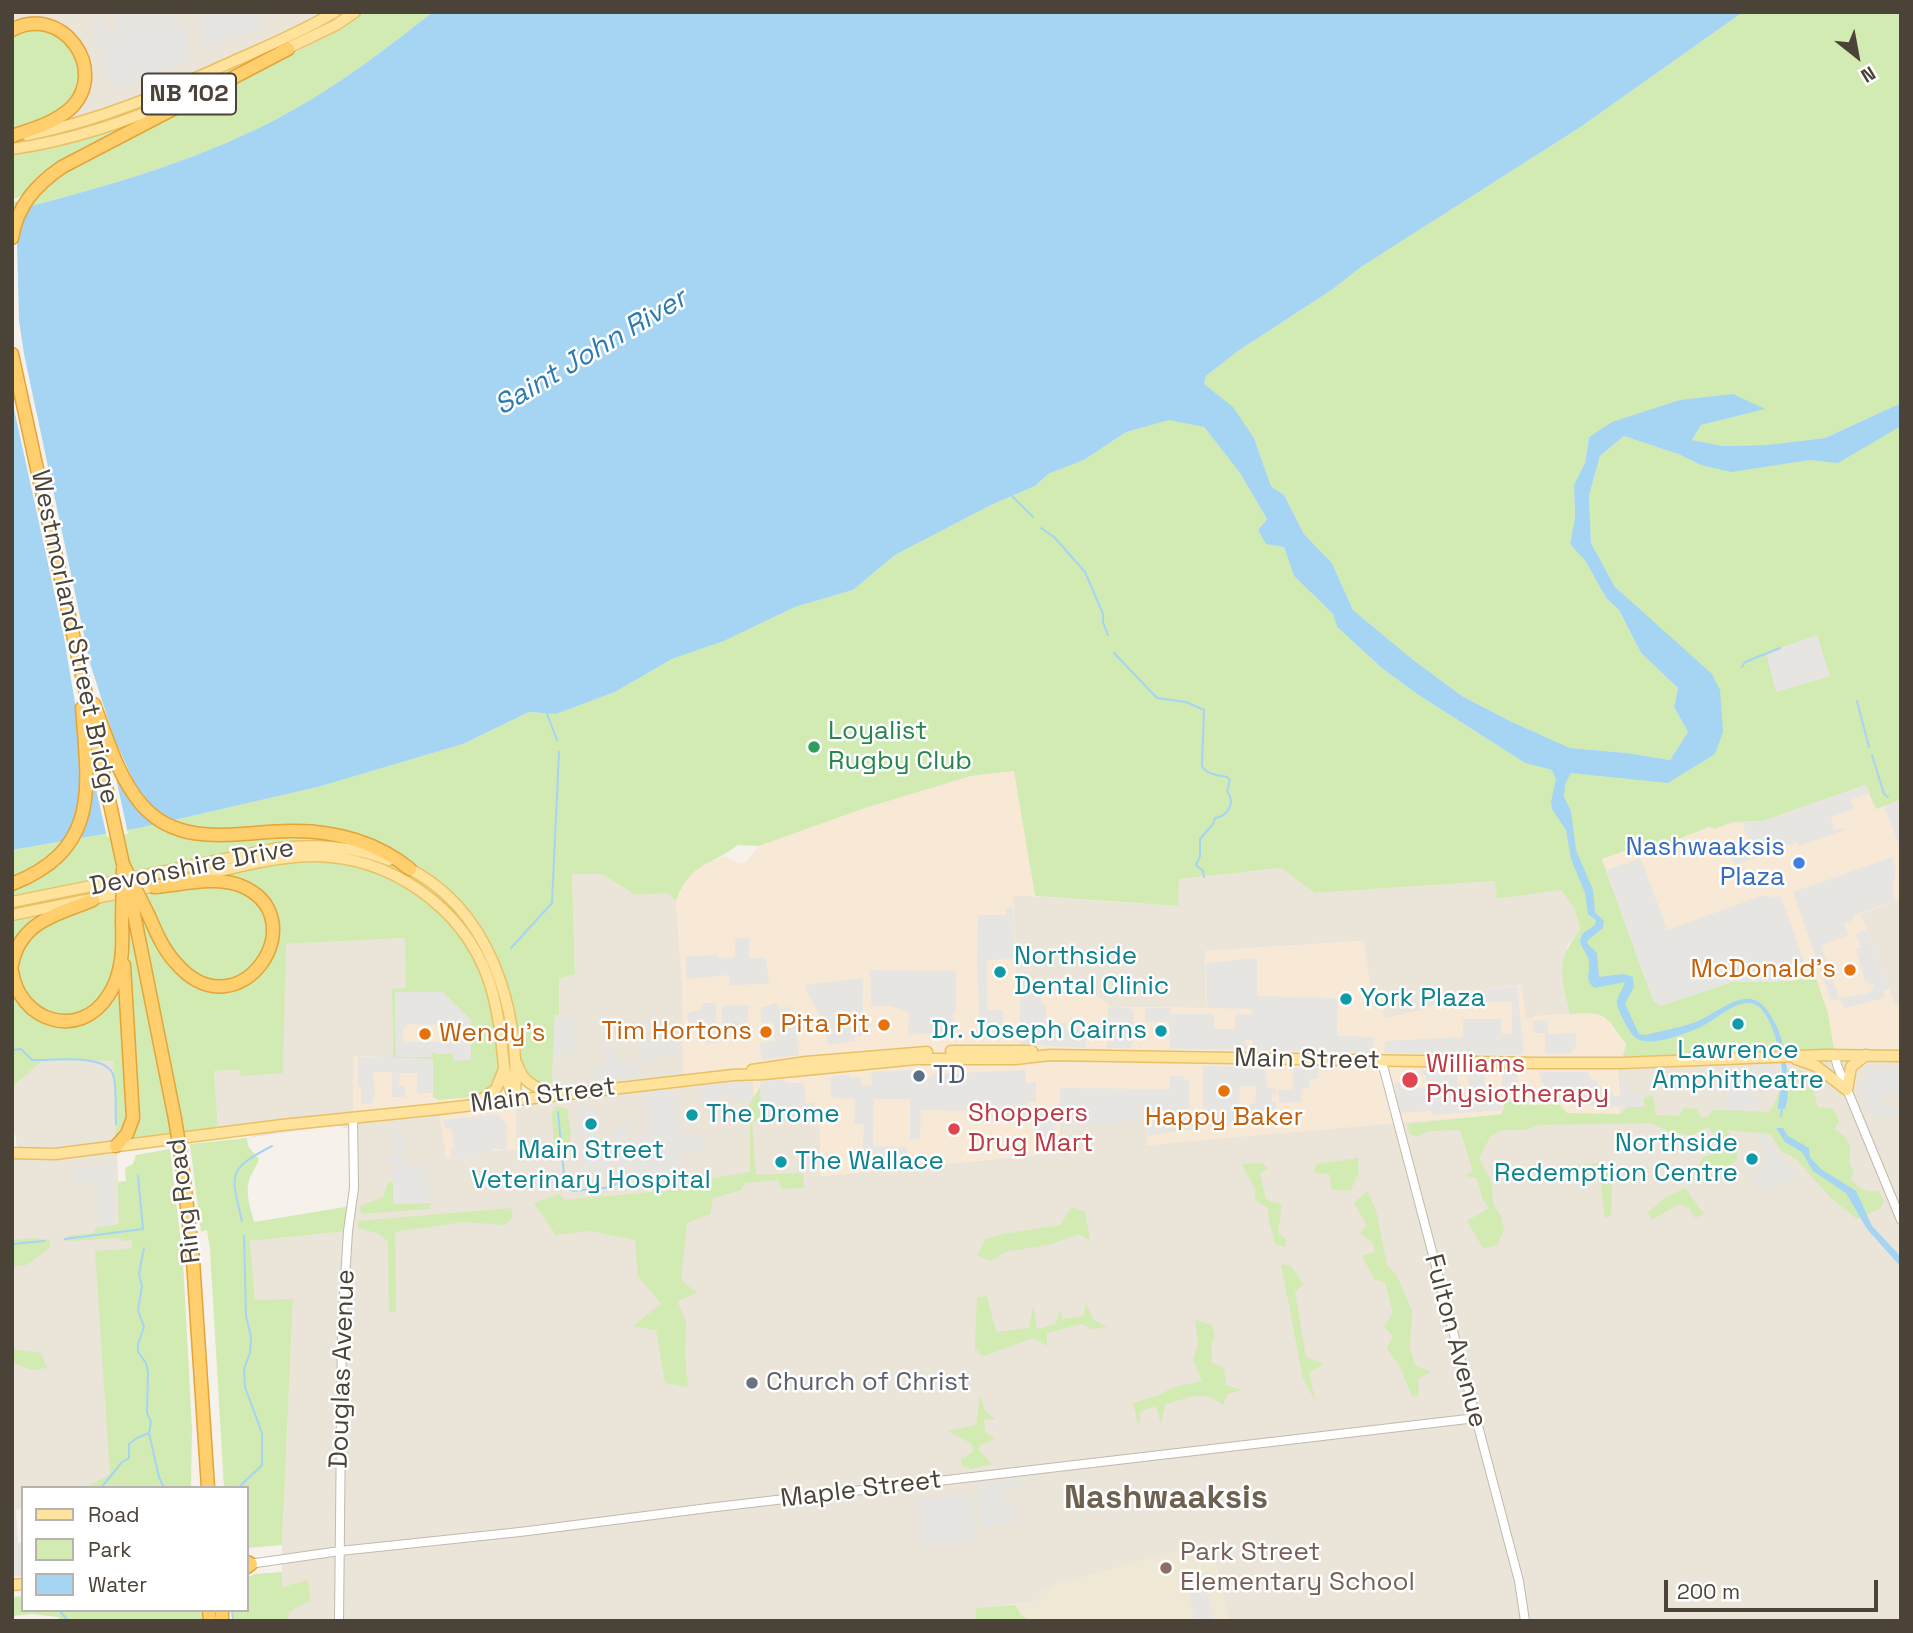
<!DOCTYPE html>
<style>
body{margin:0}
#map{position:relative;width:1913px;height:1633px;overflow:hidden;background:#f6f2eb;font-family:"Space Grotesk",sans-serif}
canvas{display:block}
.frame{position:absolute;inset:0;border:14px solid #4b4338;pointer-events:none}
.legend{position:absolute;left:21px;top:1486px;width:228px;height:126px;box-sizing:border-box;background:#fff;border:2px solid #b7b4af;margin:0;padding:9px 12px;list-style:none;font-size:21px;color:#4b4338}
.legend li{display:flex;align-items:center;gap:14px;height:35px}
.legend b{width:35px;border:2px solid #b7b4af}
.north{position:absolute;left:1822px;top:21px;width:70px;height:70px;-webkit-text-stroke:5px #fff;paint-order:stroke;rotate:149deg;font-size:19px;font-weight:700;line-height:28px;text-align:center;color:#4b4338}
.north::after{content:'';display:block;margin:auto;width:24px;height:32px;background:#4b4338;clip-path:polygon(50% 0,100% 100%,50% 72%,0 100%)}
.scale{position:absolute;left:1664px;top:1580px;width:214px;height:32px;box-sizing:border-box;border:4px solid #4b4338;border-top:0;padding-left:9px;font-size:21px;line-height:24px;white-space:nowrap;color:#4b4338;-webkit-text-stroke:5px #fff;paint-order:stroke}
</style>
<div id="map">
<canvas width="1913" height="1633"></canvas>
<div class="frame"></div>
<ul class="legend">
<li><b style="height:9px;background:#ffe29b"></b>Road</li>
<li><b style="height:19px;background:#d2ebb3"></b>Park</li>
<li><b style="height:19px;background:#a6d4f3"></b>Water</li>
</ul>
<div class="north">N</div>
<div class="scale">200 m</div>
</div>
<script>
const g = document.querySelector('canvas').getContext('2d');
g.lineJoin = 'round';
function fill(path, color) {
  g.fillStyle = color;
  g.fill(path, 'evenodd');
}
function stroke(path, color, width, dash) {
  g.strokeStyle = color;
  g.lineWidth = width;
  g.lineCap = dash ? 'butt' : 'round';
  g.setLineDash(dash || []);
  g.stroke(path);
}
function write(font, color, halo, rows, align = 'center') {
  g.font = font + ' "Space Grotesk",sans-serif';
  g.lineWidth = 5;
  g.setLineDash([]);
  g.textBaseline = 'middle';
  g.strokeStyle = halo;
  g.fillStyle = color;
  for (const [text, x, y, turn = 0] of rows) {
    g.save();
    g.translate(x, y);
    g.rotate((+turn || 0) * Math.PI / 180);
    g.textAlign = isNaN(turn) ? turn : align;
    if (halo) g.strokeText(text, 0, 0);
    g.fillText(text, 0, 0);
    g.restore();
  }
}
const residential = new Path2D(`
 M12 12H326L132 102 71 120 12 25Z
 M1281 868 1315 893 1496 881 1497 899 1561 890 1575 909 1580 930 1567 946 1565 988 1570 1014 1536 1016 1525 1021 1521 985 1460 992 1423 1010 1384 1019 1371 992 1363 941 1205 951 1206 1008 1111 1007 1083 986 1016 983 1013 895 1177 906 1179 879Z
 M572 874H602L635 895 667 892 676 901 682 984 752 1074 757 1115 820 1114 821 1176 1059 1153 1060 1109 1148 1110V1145L1390 1122 1621 1108 1617 1063 1901 1056V1621H1229L1211 1541 1044 1591 1036 1602 976 1608V1621H281L282 1545 293 1300 255 1301 250 1241 348 1231 354 1188 353 1127 345 1128 337 1125 247 1138 281 1126 216 1133 215 1126 218 1125 214 1071 241 1070V1075L283 1073 285 944 406 938V989H392L393 1056 358 1057 439 1109 490 1151 516 1149 515 1099 550 1095 555 1015 559 1014V977L575 975Z
 M1901 899V1005L1895 1006 1861 914Z
 M42 1060 113 1061 120 1224 131 1240 137 1282 111 1488H23V1509L12 1510V1153L17 1146 12 1116V1087Z`);
const commercial = new Path2D(`
 M1015 771 1035 896H1013L1017 983 1083 986 1112 1007 1206 1008 1205 951 1364 941 1371 991H1382L1384 1018 1423 1010 1460 992 1522 985 1526 1021 1536 1016 1597 1012 1603 1015 1626 1045 1621 1063 1617 1064 1620 1114H1503L1147 1145V1110L1061 1109 1059 1153 820 1176V1114L757 1116 752 1074 683 1080 682 984 676 901 690 873 701 865 725 856 739 863H745L759 846 861 809 971 776Z
 M1866 785 1876 808 1884 806 1901 851V899L1861 914 1895 1005H1901V1056L1835 1055 1828 1013 1815 975 1792 981 1731 982 1653 1000 1602 858 1635 847 1649 851 1709 827 1715 829 1733 822 1747 821Z
 M445 988 474 1019 472 1104 515 1099 517 1149 490 1151 483 1156 446 1159 439 1110 353 1117V1056H393L392 989Z`);
const education = new Path2D(`
 M1211 1541 1229 1621H976V1608L1036 1602 1044 1591 1056 1584Z`);
const green = new Path2D(`
 M344 12H347L317 30 152 106 66 134 12 145V142C124 124 224 72 326 24Z
 M362 12H433C388 47 343 82 293 110 206 159 109 186 12 211V202L26 200 53 180 95 157 94 155 331 34Z
 M1743 12H1901V403L1825 438 1766 445 1723 446 1692 440 1701 425 1764 409 1589 436 1585 463 1574 485 1575 517 1570 544 1586 562 1606 598 1619 610 1641 653 1678 688 1674 707 1688 732 1670 760 1627 753 1570 748 1510 721 1462 696 1412 659 1353 610 1332 563 1304 534 1284 495 1271 486 1254 438 1204 385 1206 376 1238 351 1333 289 1361 267 1579 128Z
 M36 27 66 39 82 71C80 79 79 91 73 98 61 115 33 127 12 129V34Z
 M144 119 17 198 12 199V155L68 143Z
 M1169 419 1204 427 1240 473 1267 519 1258 530 1284 547 1294 576 1333 614 1337 627 1383 669 1417 694 1525 763 1560 772 1670 781 1715 718 1615 587 1591 543 1589 496 1600 456 1624 436 1678 454 1701 465 1901 423V800L1876 809 1865 785 1763 821 1733 822 1715 829 1709 827 1648 851 1635 847 1602 859 1653 1000 1660 1006 1731 982 1792 981 1815 975 1828 1013 1835 1055 1621 1063 1626 1044C1603 1015 1609 1011 1570 1014 1562 976 1554 962 1580 930L1575 909 1561 890 1497 899 1495 881 1315 893 1281 868 1179 879 1178 906 1035 896 1014 771 971 776 862 809 759 846 738 845C708 868 692 860 676 901L667 893 635 895 602 874H572L575 975 559 978V1015H555L551 1092 544 1090 515 1062C497 1069 501 1078 488 1089 476 1099 455 1098 439 1100L433 1097V1059L393 1058 392 989 406 988 405 938 286 944 283 1073 241 1076 240 1070 214 1071 218 1126 215 1127 216 1133 116 1146 113 1061 43 1060 12 1087V850L139 828 318 787 463 744 529 712 556 714 615 692 672 659 724 641 795 607 853 590 895 555 991 505 1035 486 1048 474 1084 460 1126 432ZM395 992 471 1020 454 1060 453 1054H436L433 1051 431 1056 396 1057Z
 M1783 1069 1801 1070 1806 1075 1804 1086 1813 1089 1818 1107 1834 1109 1839 1122 1835 1128C1840 1133 1849 1138 1850 1147 1851 1157 1846 1161 1854 1170L1851 1179C1859 1189 1866 1193 1879 1191L1884 1202 1879 1209 1857 1219 1833 1200 1795 1158 1781 1151 1770 1134 1727 1130 1737 1146V1160L1718 1174 1699 1165 1703 1157 1718 1152V1139L1708 1127 1692 1136 1667 1131 1652 1123 1540 1125 1525 1130H1502L1490 1137 1479 1158 1492 1183 1493 1204 1501 1216 1504 1230 1497 1245 1483 1248 1467 1221 1489 1208 1482 1198 1477 1178 1466 1176 1473 1171 1460 1130 1429 1131 1418 1137 1409 1134 1408 1124 1502 1114 1505 1099 1525 1097 1529 1105 1559 1104 1567 1113 1620 1114 1629 1106 1640 1104 1645 1097 1653 1096 1656 1115 1679 1116 1684 1108 1697 1109 1701 1117H1708L1714 1110H1722L1745 1104 1750 1111 1769 1112C1778 1103 1775 1093 1785 1082Z
 M760 1087 763 1115 752 1123 756 1175 803 1173 804 1188 782 1189 778 1180 745 1183 741 1190 713 1198 710 1214 687 1223 681 1280 697 1293 677 1301 686 1321 685 1354 688 1387 665 1383 656 1330 633 1326 661 1304 638 1276 635 1240 590 1231 556 1235 534 1203 559 1194 565 1200 695 1188 700 1180 750 1172V1103Z
 M556 1106 567 1109 571 1133 568 1149 554 1146 552 1113Z
 M247 1138 248 1146 259 1159C257 1167 251 1173 249 1180 245 1194 251 1209 254 1222L351 1206 348 1231 250 1241 255 1300 293 1299 282 1545 248 1548 247 1488H224L210 1250 207 1230 201 1232 190 1144Z
 M170 1149 183 1261 192 1429 191 1488H85L110 1474 95 1251 132 1248 131 1240 121 1241V1238L67 1241V1236L94 1233 95 1228 119 1224 118 1182 126 1181 125 1168 133 1164 136 1155Z
 M1358 1158 1359 1178 1356 1176 1351 1191 1332 1190 1329 1174 1314 1173 1316 1164Z
 M1603 1162 1612 1184 1611 1215 1605 1218 1599 1171 1568 1177 1564 1168Z
 M1262 1163 1268 1168 1260 1174 1266 1200 1282 1204 1278 1233 1286 1239 1285 1247 1275 1244 1269 1221 1268 1208 1255 1200 1256 1191 1242 1164Z
 M388 1182H393V1204L432 1203 428 1209 361 1214 360 1206 383 1197Z
 M1685 1188 1704 1214 1695 1218 1689 1208 1679 1204 1653 1219 1647 1213 1665 1198Z
 M1367 1191 1376 1210 1387 1265 1397 1276 1412 1311 1410 1347 1415 1365 1431 1372 1418 1378 1419 1395 1412 1396 1399 1365 1387 1349 1393 1336 1384 1327 1393 1313 1385 1282 1375 1280 1362 1256 1375 1252 1373 1243 1360 1233 1367 1226 1354 1203Z
 M1072 1207 1085 1212 1090 1241 1079 1234 1049 1245 1008 1251 990 1261 977 1255 986 1239 1003 1234 1060 1225Z
 M511 1208 513 1218 505 1225 463 1222 395 1232 396 1312H389L388 1242 380 1234 358 1228V1221Z
 M35 1238 49 1240 50 1248 26 1265 12 1267V1240Z
 M1281 1264 1291 1266 1303 1284 1295 1292 1306 1357 1324 1364 1309 1372 1315 1400 1303 1379Z
 M987 1296 996 1332 1029 1328 1033 1305 1037 1329 1056 1324 1060 1309 1062 1319 1083 1316 1086 1304 1093 1319 1107 1327 1092 1329 1082 1324 1047 1333V1346L1033 1338 984 1356 975 1349 977 1297Z
 M1195 1320 1212 1325 1215 1338 1211 1343 1212 1362 1224 1368 1226 1385 1242 1390 1227 1394 1223 1405C1203 1389 1187 1398 1165 1405L1161 1424 1156 1406 1140 1412 1139 1429 1133 1403 1157 1396 1174 1387 1202 1381 1193 1359 1198 1344Z
 M12 1349 41 1353 47 1368 30 1370 12 1362Z
 M980 1395 985 1411 996 1420 984 1419 985 1432 996 1439 980 1445 979 1450 992 1464 972 1469 962 1466 961 1459 973 1452 972 1444 948 1431 976 1425Z
 M282 1572V1587L308 1580 310 1600 289 1612 287 1621H233L232 1610H247V1578L254 1574Z
 M23 1596V1610H205L206 1621H61L58 1617 32 1614 12 1616V1597Z
 M1015 1605 1021 1615 1030 1621H976V1608Z`);
const parking = new Path2D(`
 M113 12H171L172 19 118 31Z
 M194 12H260L265 27 205 47Z
 M104 17 109 35 176 19 181 30 187 28 189 59 112 92 91 21Z
 M1817 635 1830 676 1776 692 1766 653Z
 M1866 785 1870 793 1851 800 1854 809 1831 817 1835 830 1843 828 1844 830 1799 846 1797 842 1735 865 1730 852 1749 843 1742 822 1763 821Z
 M1901 800V851L1884 806Z
 M1893 857 1896 870 1892 888 1895 901 1855 915 1851 921 1844 924 1848 935 1821 945 1839 998 1869 993 1875 986 1865 982 1856 949 1861 947 1856 934 1867 930 1889 989 1884 991 1885 998 1845 1008 1839 999 1831 1000 1793 892Z
 M1641 858 1667 930 1761 896 1781 897 1806 967 1784 973 1783 981 1731 982 1660 1006 1653 1000 1606 870Z
 M1006 907H1013L1015 959 987 960V1010H1003V1037H982L980 1033 977 963 978 915H1006Z
 M749 937V958H766L769 984 730 985 729 975 686 979V956L718 955 719 958 735 957V938Z
 M1257 958V996L1335 998 1338 1001 1337 1036 1375 1037 1372 1053 1252 1050V1040H1245L1248 1050 1170 1049 1169 1022H1145V1008H1170V1014H1214V1029H1235V1014L1252 1015 1253 1012 1250 1009 1207 1008 1206 963Z
 M870 970 956 971V1011L953 1012 954 1031 908 1035 909 1013 891 1006H871Z
 M863 978 862 1036 855 1037V1041L828 1045 822 1019 807 993 805 985Z
 M1020 983 1040 984 1041 1003 1046 1004V1023H1066L1067 1029H1086V1048L1020 1044Z
 M1517 986 1524 1051 1521 1055 1384 1053 1385 1041 1463 1037V1019H1501V1033L1512 1034V1002H1463L1460 992Z
 M395 992H443L471 1020V1060L454 1061 453 1054H436L433 1051 431 1057H396ZM408 1024 446 1025 449 1029V1038L445 1042H407L403 1039 402 1032Z
 M703 1003H716L717 1043 703 1042V1028L699 1024 688 1022 687 1013 702 1009Z
 M776 1003 780 1010 788 1006 796 1019 799 1055 762 1060 759 1043 775 1041 773 1022 762 1023 760 1008Z
 M749 1005 747 1026H722V1006Z
 M1108 1007 1129 1008 1134 1012 1133 1044 1130 1048H1107Z
 M555 1017H574V1056H568V1048H562L561 1057H553Z
 M1547 1020 1548 1034 1576 1033V1045L1571 1053 1545 1054V1033H1534L1533 1021Z
 M677 1040 678 1059 674 1060 672 1053 662 1054V1059L642 1061 640 1043Z
 M616 1047V1064L630 1062 631 1065H640L641 1077 630 1078 623 1075 595 1080 593 1066 606 1065 604 1052H602L601 1048Z
 M393 1056V1058L433 1059V1093H417V1073H400L399 1085 404 1087 405 1097H392V1072H375L373 1073 375 1095 372 1104H361V1087L358 1086V1057Z
 M1865 1065H1873L1877 1070 1881 1071 1897 1069 1901 1065V1093L1881 1094 1882 1108H1900V1115L1872 1116 1865 1098 1861 1095 1857 1086 1869 1075Z
 M1203 1066 1265 1067 1268 1088 1276 1089V1094H1272V1102H1276L1277 1126H1210L1148 1136 1147 1121 1060 1125V1088L1170 1089V1076H1183V1079L1189 1080V1123L1203 1124ZM1240 1086H1256L1255 1104H1249L1248 1114 1242 1113 1243 1105H1239Z
 M1293 1068H1318V1079H1309V1087L1302 1089V1102L1280 1103 1277 1090 1293 1089Z
 M1776 1068 1775 1088 1751 1089V1098L1757 1099V1107H1750V1111L1722 1110 1721 1104 1726 1103 1725 1098 1728 1097 1727 1069Z
 M910 1070 917 1073V1079L921 1080 922 1084 934 1074 1026 1070V1083L1036 1082V1102H1027V1109L1051 1113V1119H1056L1055 1138 1037 1141 1035 1120 978 1123V1111L921 1110 920 1138 910 1140V1099H874L873 1146 907 1147V1156L862 1158 864 1125 854 1124 855 1099 831 1098 830 1079 833 1076 849 1075V1078L861 1077 862 1085H872L871 1072Z
 M1422 1070H1437L1440 1076 1457 1074V1083L1461 1084V1100L1469 1099 1468 1073 1484 1072 1485 1098H1502V1110L1433 1115 1431 1111 1400 1113 1394 1083H1402L1403 1089 1426 1088V1075H1423Z
 M1502 1071H1517L1519 1095 1503 1096Z
 M1539 1072H1588L1589 1076 1596 1081 1604 1093H1613V1096H1621L1620 1082 1628 1081 1630 1094 1642 1093 1645 1107H1605L1582 1104 1579 1087H1558L1559 1104H1555L1551 1093 1542 1083Z
 M784 1079 786 1083H804L806 1103 814 1102V1114L766 1115 761 1113 760 1082Z
 M751 1081 752 1100 737 1102 736 1095 717 1096 718 1107 704 1109 700 1087Z
 M674 1090 677 1098 679 1137 703 1136V1146L702 1149 696 1151 680 1152 682 1176 633 1182 632 1137 647 1135 646 1093Z
 M594 1105 596 1116 585 1118 587 1132H598L599 1146 611 1145 613 1160 607 1170 581 1175 580 1107Z
 M496 1114 506 1123 507 1150 494 1148 483 1156 451 1158 450 1149 454 1148 452 1132 451 1129 445 1128 443 1120Z
 M628 1124 629 1176H620L617 1173 616 1154 625 1153 624 1144 615 1145 614 1127Z
 M401 1125 405 1165 425 1163 430 1203 393 1204V1163H387L386 1156 393 1155 394 1126Z
 M1764 1133 1780 1160 1786 1161 1794 1169V1176L1761 1193 1744 1165 1748 1162 1756 1175 1769 1168 1761 1155 1767 1151 1757 1136Z
 M100 1164 113 1166V1225L97 1226 98 1182H73L72 1168 100 1167Z
 M1023 1478 1010 1491 1001 1493 1003 1507H1007V1503L1014 1502 1017 1522 982 1526 977 1487H981V1484Z
 M971 1494 975 1535 969 1542 924 1547 921 1543 916 1499Z
 M12 1510H16L18 1543H23V1576L12 1577Z
 M1203 1573 1214 1621H1195L1185 1577Z`);
const water = new Path2D(`
 M433 12H1743L1579 128 1361 267 1333 289 1238 351 1206 376 1204 384 1233 407 1254 438 1271 486 1284 495 1304 534 1332 563 1353 610 1412 659 1462 696 1510 721 1570 748 1627 753 1670 760 1688 732 1674 707 1678 688 1641 653 1619 610 1606 598 1586 562 1570 544 1575 517 1574 485 1585 463 1589 437 1612 422 1680 400 1733 394 1765 409 1701 425 1692 440 1723 446 1766 445 1825 438 1901 403V426L1838 463 1810 460 1731 472 1701 465 1678 454 1624 436 1600 456 1589 496 1591 543 1615 587 1712 674 1720 690 1723 732 1715 754 1668 783 1571 773 1565 784 1564 797 1571 811 1576 850 1593 890 1595 912 1604 921 1603 928 1588 940 1587 943 1597 953 1599 977 1623 974 1633 977 1634 987 1625 1004 1639 1034 1646 1035C1663 1030 1681 1028 1698 1021 1723 1010 1751 980 1771 1016 1777 1025 1781 1035 1783 1046 1787 1065 1791 1091 1785 1109H1778C1778 1099 1781 1091 1782 1082 1784 1064 1774 1019 1759 1007 1743 994 1720 1017 1706 1024 1693 1032 1654 1046 1640 1040 1632 1037 1630 1031 1626 1025 1613 998 1615 1006 1625 982L1595 988C1584 981 1590 973 1589 962 1589 955 1581 948 1580 941L1582 934 1595 925 1596 920 1588 914 1585 893 1571 859 1566 830 1552 809 1551 802 1556 779 1552 770 1525 763 1417 694 1383 669 1337 627 1333 614 1294 576 1284 547 1266 544 1258 530 1267 519 1240 473 1204 427 1169 420 1126 432 1084 460 1048 474 1035 486 991 505 895 555 853 590 795 607 724 641 672 659 615 692 556 714 529 712 463 744 318 787 139 828 12 850V211C109 186 206 159 293 110 343 82 388 47 433 12Z
 M1776 1128H1783L1788 1136 1809 1148 1810 1157 1821 1169 1856 1191 1872 1226 1901 1257V1267L1867 1229 1846 1193 1813 1171 1802 1152 1785 1142Z`);
const pier = new Path2D(`
 M32 202 23 217 17 242 19 321 24 354 90 663 114 738 136 786 154 808 179 823 163 827 147 815 136 804 113 764 128 834 107 837 92 772 90 800 81 831 75 843 64 845 77 821 82 799V744L63 632 12 400V217L18 206Z`);
const stream = new Path2D(`
 M1012 496 1033 517
 M1041 528 1054 537 1085 572 1103 614V622L1108 635
 M1114 653 1157 698 1186 702 1204 710 1202 766C1207 775 1219 775 1227 777L1230 780 1227 791C1236 803 1228 816 1215 818L1213 824 1200 839V856L1196 865 1203 871 1204 877
 M1742 667 1745 662 1780 648
 M1857 701 1869 747
 M546 711 557 740
 M1872 755 1884 794 1888 797
 M511 948 552 903 559 752
 M12 1050 21 1049 32 1060C52 1061 110 1052 114 1078 117 1093 115 1109 116 1124
 M558 1112 565 1186 573 1191 613 1187 619 1180
 M1781 1116 1782 1109
 M242 1221C231 1174 226 1170 272 1146
 M65 1239 143 1229 138 1176
 M12 1244 44 1241
 M149 1433 159 1477 164 1488
 M101 1488 122 1462 129 1458V1444L137 1438 149 1433 151 1422 147 1413 148 1372 146 1363 138 1352V1344L144 1327 138 1310 142 1286 139 1274 144 1248
 M238 1488 262 1465V1433L245 1387 244 1369 250 1353 251 1337 246 1316 244 1236
 M59 1610 68 1621
 M232 1610 233 1621`);
const minor = new Path2D(`
 M1835 1055 1837 1065 1901 1220
 M1382 1062 1519 1581 1525 1621
 M249 1564 340 1551 520 1532 708 1508 1476 1418
 M339 1621 342 1328 348 1231 354 1188 353 1117`);
const major = new Path2D(`
 M280 52 336 25 355 12
 M27 135C100 121 166 92 234 61 268 46 303 31 335 12
 M12 149C74 140 133 120 189 94
 M404 866C491 908 520 1009 515 1099
 M189 879C230 869 273 856 315 856 391 857 462 907 488 978 495 997 498 1016 501 1036 503 1054 503 1076 512 1093
 M12 902 279 848C317 844 352 846 389 860
 M12 915 160 885
 M951 1051H1032
 M1796 1059 1816 1066 1847 1090
 M517 1064C522 1081 534 1088 551 1092
 M752 1070 806 1062 927 1052
 M1847 1090 1851 1067 1866 1055
 M479 1101 496 1089 504 1069
 M12 1153 55 1154 282 1125 439 1109 733 1075 764 1074 916 1059H1015L1050 1055 1539 1063H1621L1825 1055 1901 1056
 M12 1585 23 1584`);
const highway = new Path2D(`
 M12 30C61 3 110 69 71 108 55 123 32 129 12 136
 M12 238C17 206 36 185 62 167L288 49
 M12 354 123 864
 M94 704C107 738 118 777 142 805 182 851 244 830 295 831 337 831 378 843 410 869
 M12 884C101 849 88 787 82 708
 M149 916C156 932 163 949 175 962 239 1038 320 916 239 885 213 876 182 885 154 887
 M135 919 175 1119
 M12 965C20 921 57 915 93 900
 M12 971C19 1021 79 1041 108 996 123 974 123 947 122 922
 M116 1146 127 1134 133 1118 124 965
 M182 1162 193 1260 208 1488
 M247 1562 251 1564 247 1567
 M209 1610 210 1621
 M222 1610V1621`);
const highwayBridge = new Path2D(`
 M123 864 149 916
 M128 885 135 919
 M122 922 123 868
 M175 1119 182 1162`);
const markers = [
 [814,747,7,"#2e9e5b"],
 [1799,863,7,"#3f7fe0"],
 [1850,970,7,"#e8710a"],
 [1000,972,7,"#0f9aa8"],
 [1346,999,7,"#0f9aa8"],
 [1738,1024,7,"#0f9aa8"],
 [884,1025,7,"#e8710a"],
 [1161,1031,7,"#0f9aa8"],
 [766,1032,7,"#e8710a"],
 [425,1034,7,"#e8710a"],
 [919,1076,7,"#5c6f8a"],
 [1410,1080,9,"#e0444e"],
 [1224,1091,7,"#e8710a"],
 [692,1115,7,"#0f9aa8"],
 [591,1124,7,"#0f9aa8"],
 [954,1129,7,"#e0444e"],
 [1752,1159,7,"#0f9aa8"],
 [781,1162,7,"#0f9aa8"],
 [752,1383,7,"#6b7280"],
 [1166,1568,7,"#8d6e63"]
];
const shields = [
 [189,94,94]
];
const shieldNames = [
 ["NB 102",189,94]
];
const streetNames = [
 ["Westmorland Street Bridge",74,637,78],
 ["Devonshire Drive",192,868,-11],
 ["Main Street",1307,1060,1],
 ["Main Street",543,1096,-7],
 ["Ring Road",185,1201,-97],
 ["Fulton Avenue",1455,1341,75],
 ["Douglas Avenue",343,1369,-88],
 ["Maple Street",861,1490,-7]
];
const leisureNames = [
 ["Loyalist",828,732],
 ["Rugby Club",828,762]
];
const shopNames = [
 ["Nashwaaksis",1785,848],
 ["Plaza",1785,878]
];
const cultureNames = [
 ["Northside",1014,957],
 ["Dental Clinic",1014,987],
 ["York Plaza",1360,999],
 ["Dr. Joseph Cairns",1147,1031,"right"],
 ["Lawrence",1738,1051,"center"],
 ["Amphitheatre",1738,1081,"center"],
 ["The Drome",706,1115],
 ["Northside",1738,1144,"right"],
 ["Redemption Centre",1738,1174,"right"],
 ["Main Street",591,1151,"center"],
 ["Veterinary Hospital",591,1181,"center"],
 ["The Wallace",795,1162]
];
const foodNames = [
 ["McDonald's",1836,970],
 ["Pita Pit",870,1025],
 ["Tim Hortons",752,1032],
 ["Wendy's",439,1034,"left"],
 ["Happy Baker",1224,1118,"center"]
];
const healthNames = [
 ["Williams",1426,1065],
 ["Physiotherapy",1426,1095],
 ["Shoppers",968,1114],
 ["Drug Mart",968,1144]
];
const serviceNames = [
 ["TD",933,1076]
];
const worshipNames = [
 ["Church of Christ",766,1383]
];
const educationNames = [
 ["Park Street",1180,1553],
 ["Elementary School",1180,1583]
];
const waterNames = [
 ["Saint John River",591,353,-31]
];
const districtNames = [
 ["Nashwaaksis",1166,1499]
];
fill(residential, '#eae4d9');
fill(commercial, '#f7e9d6');
fill(education, '#efe8d5');
fill(green, '#d2ebb3');
fill(parking, '#e7e5e2');
fill(water, '#a6d4f3');
fill(pier, '#f6f2eb');
stroke(stream, '#a6d4f3', 2);
stroke(minor, '#c2baad', 10);
stroke(major, '#e8c166', 13);
stroke(highway, '#e3a438', 15);
stroke(minor, '#fff', 8);
stroke(major, '#ffe29b', 10);
stroke(highway, '#ffce6d', 12);
stroke(highwayBridge, '#e3a438', 15, []);
stroke(highwayBridge, '#ffce6d', 12);
for (const [x, y, r, color] of markers) {
  const dot = new Path2D();
  dot.arc(x, y, r, 0, 2 * Math.PI);
  g.fillStyle = color;
  g.fill(dot);
  stroke(dot, '#fff', 2.5);
}
for (const [x, y, w] of shields) {
  const box = new Path2D();
  box.roundRect(x - w / 2, y - 20.5, w, 41, 5);
  g.fillStyle = '#fff';
  g.fill(box);
  stroke(box, '#4b4338', 2);
}
write('bold 24px', '#4b4338', null, shieldNames);
write('26px', '#4b4338', '#fff', streetNames);
write('26px', '#27864d', '#fff', leisureNames, 'left');
write('26px', '#366cbe', '#fff', shopNames, 'right');
write('26px', '#0d838f', '#fff', cultureNames, 'left');
write('26px', '#c56008', '#fff', foodNames, 'right');
write('26px', '#be3a42', '#fff', healthNames, 'left');
write('26px', '#4e5e75', '#fff', serviceNames, 'left');
write('26px', '#5b616d', '#fff', worshipNames, 'left');
write('26px', '#785e54', '#fff', educationNames, 'left');
write('italic 28px', '#2b7ab2', '#fff', waterNames);
write('bold 33px', '#6e614f', '#fff', districtNames);
</script>
